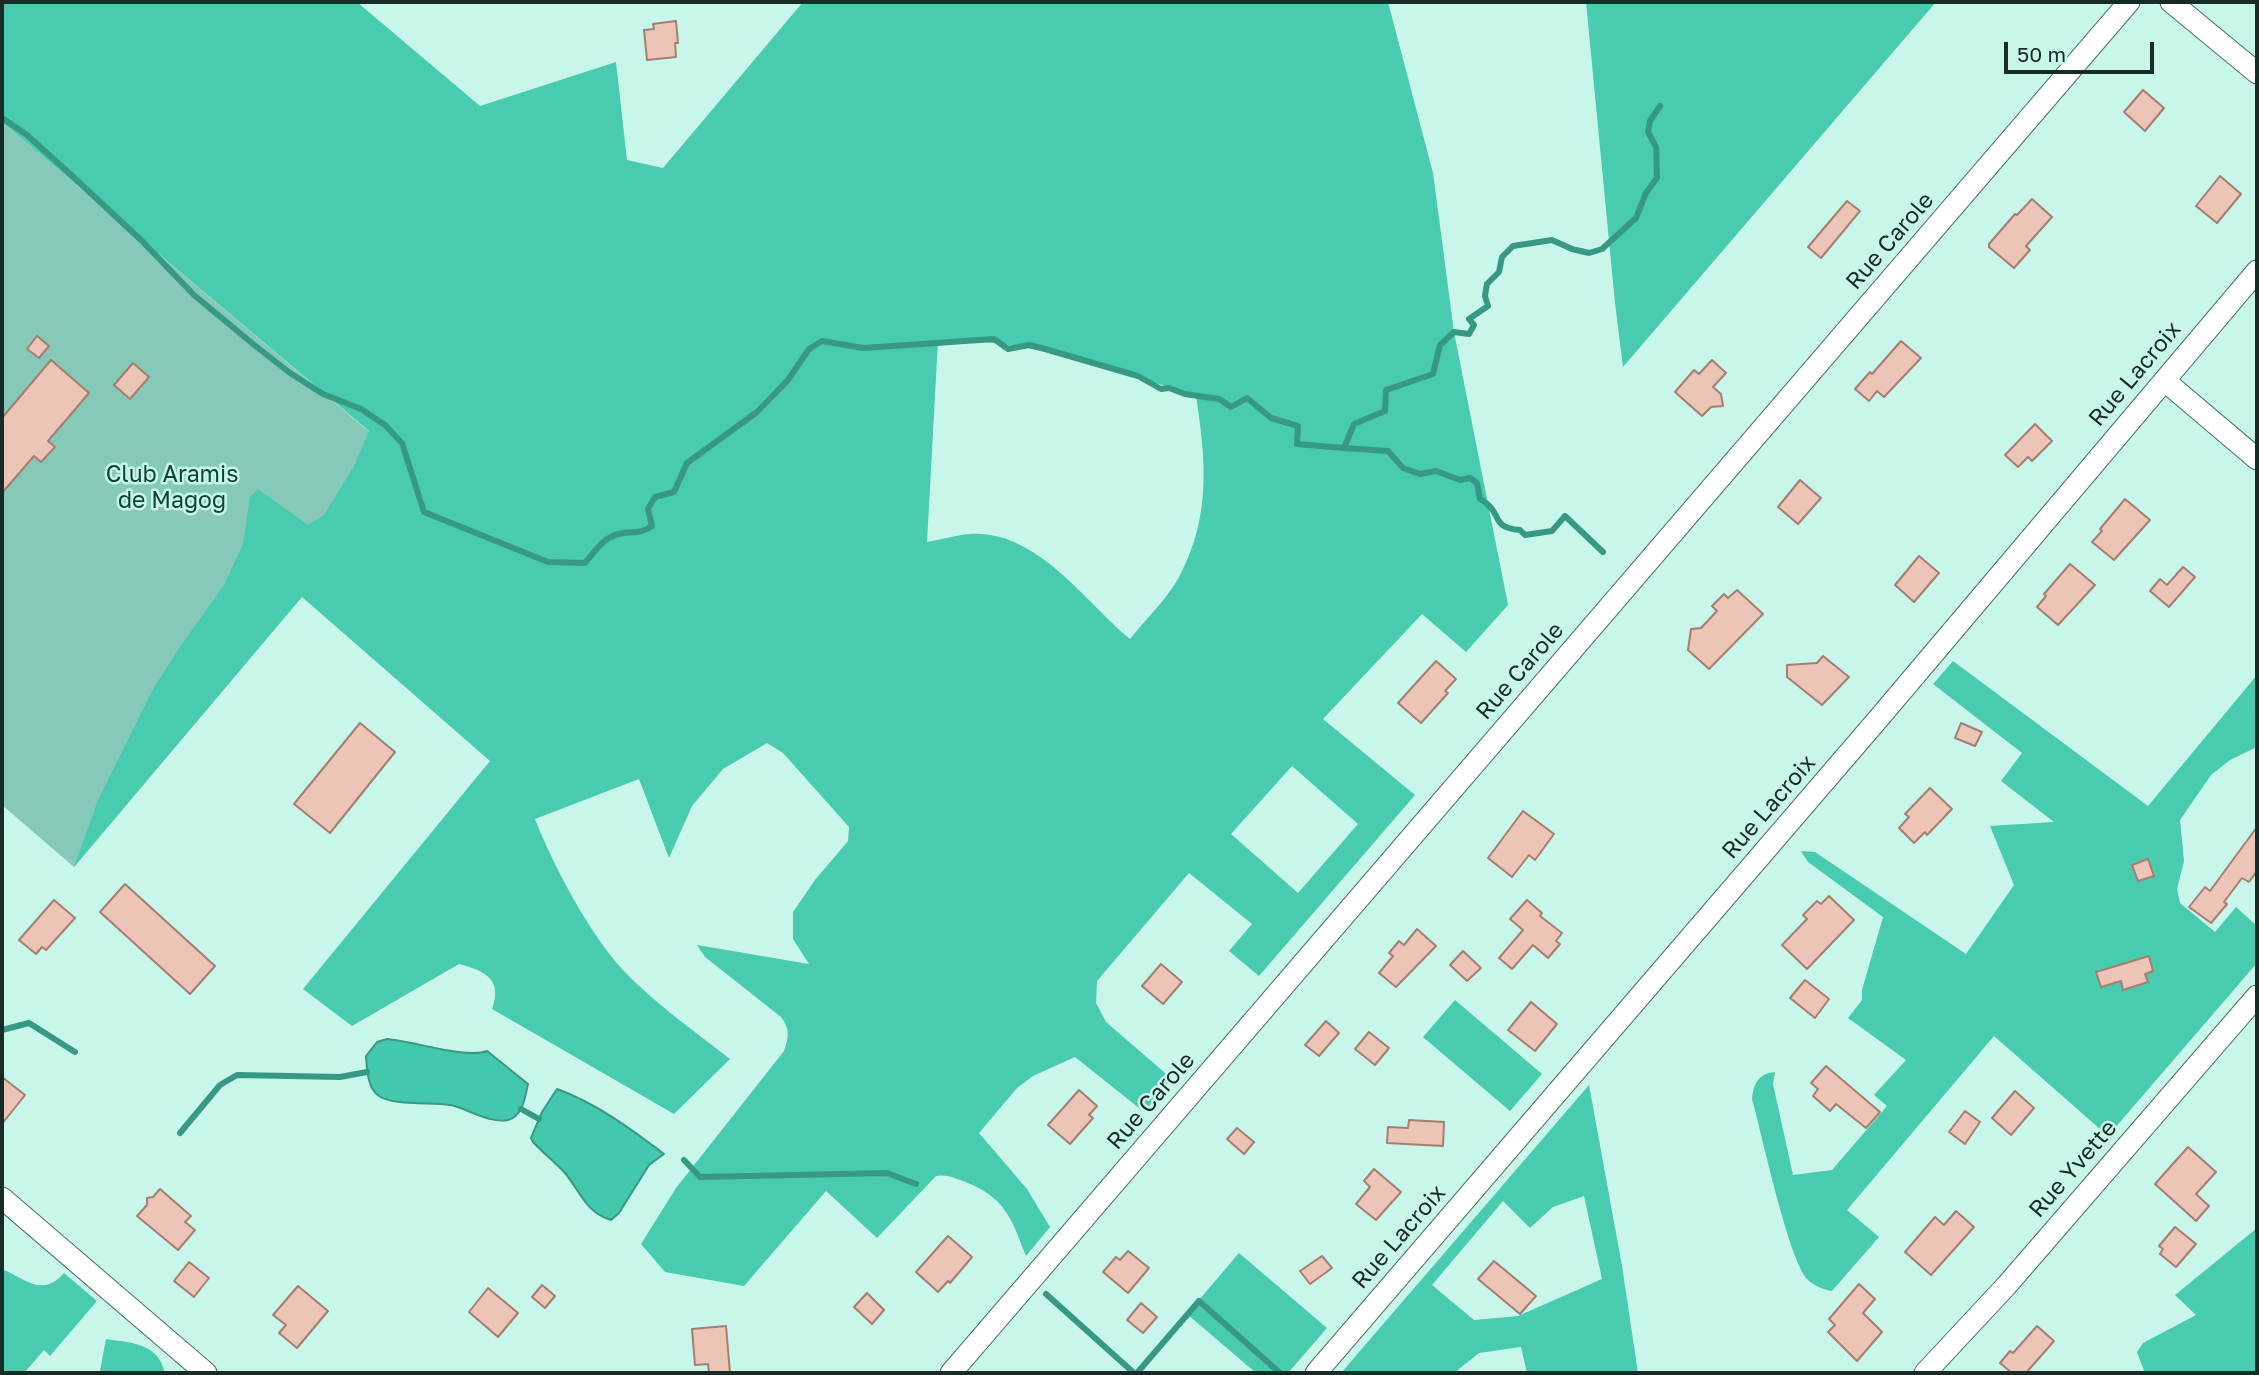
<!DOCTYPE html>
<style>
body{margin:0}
#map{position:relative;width:2259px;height:1375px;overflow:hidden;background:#c9f6ea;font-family:"Golos Text",sans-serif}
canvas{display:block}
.frame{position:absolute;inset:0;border:4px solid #192b26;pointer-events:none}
.scale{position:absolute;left:2004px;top:42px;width:150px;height:32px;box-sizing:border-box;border:4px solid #192b26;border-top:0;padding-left:9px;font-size:21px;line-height:24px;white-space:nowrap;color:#192b26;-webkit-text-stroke:5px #c9f6ea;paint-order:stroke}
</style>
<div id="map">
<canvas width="2259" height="1375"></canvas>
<div class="frame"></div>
<div class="scale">50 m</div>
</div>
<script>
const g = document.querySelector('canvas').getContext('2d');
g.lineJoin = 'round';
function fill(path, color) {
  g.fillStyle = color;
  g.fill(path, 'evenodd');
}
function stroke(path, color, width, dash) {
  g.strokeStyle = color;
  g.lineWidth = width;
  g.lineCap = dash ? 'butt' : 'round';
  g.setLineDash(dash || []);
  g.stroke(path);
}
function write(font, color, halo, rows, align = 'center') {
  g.font = font + ' "Golos Text",sans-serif';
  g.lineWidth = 5;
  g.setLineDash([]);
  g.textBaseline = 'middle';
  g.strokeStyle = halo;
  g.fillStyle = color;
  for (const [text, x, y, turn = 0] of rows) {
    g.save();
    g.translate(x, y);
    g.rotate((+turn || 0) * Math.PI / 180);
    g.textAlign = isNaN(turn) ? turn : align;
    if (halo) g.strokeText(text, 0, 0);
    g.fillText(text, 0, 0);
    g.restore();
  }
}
const green = new Path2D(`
 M2 122 411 467 74 867 2 805Z`);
const forest = new Path2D(`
 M2 2H357L480 106 616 62 627 160 663 168 803 2H1388L1433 173 1454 332 1508 605 1466 652 1422 614 1323 719 1415 795 1259 976 1229 951 1252 924 1189 873 1097 981 1096 1003 1106 1022 1172 1079 1144 1112 1075 1057 1033 1076 1017 1088 979 1133 1027 1189 1050 1227 1026 1256C1011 1217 1005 1197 963 1181 954 1178 947 1174 936 1176L877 1238 826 1191 744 1286 665 1272 641 1244 676 1188 784 1051C789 1037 790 1029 781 1017L705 957 697 945 809 964 793 939V912L815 880 848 841 849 827 783 753 767 743 723 769 692 806 669 858 639 779 535 819C553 865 589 933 622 969 654 1003 693 1030 730 1059L674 1114 492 1009C503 979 485 971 459 964L352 1026 303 989 490 761 302 597 74 867 98 800 153 689 182 644 224 585 243 544 250 497 258 489 308 525 324 515 354 466 369 431 2 122ZM938 341C1026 337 1113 369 1196 396 1206 460 1211 516 1180 575 1169 597 1145 620 1130 639 1084 601 1037 530 970 534 955 535 941 540 927 542ZM1292 766 1358 824 1298 893 1231 834Z
 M1586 2H1936L1623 367 1615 303Z
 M1953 661 2148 806 2257 675V747L2230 760 2211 775 2180 820 2184 861 2177 889 2180 903 2215 932 2236 907 2257 926V963L2108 1136 1994 1036 1847 1210 1879 1237 1832 1291C1824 1290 1813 1285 1808 1280 1789 1262 1761 1131 1752 1099 1754 1083 1758 1074 1775 1072L1773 1084 1793 1175 1832 1170 1887 1106 1874 1095 1906 1060 1848 1018 1862 1000V990L1883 917 1808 862 1801 851 1815 852 1966 954 2014 885 1990 826 2054 822 2001 781 2022 753 1933 684Z
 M1455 1000 1542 1074 1510 1111 1423 1037Z
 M1589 1085 1622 1266 1638 1373H1527L1521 1347 1479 1353 1454 1373H1341ZM1584 1196 1602 1279 1518 1316 1474 1320 1432 1285 1503 1201 1530 1228 1553 1207Z
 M2257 1228V1373H2145L2137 1352 2143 1343 2196 1315 2175 1295Z
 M1239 1253 1327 1328 1288 1373H1256L1187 1314Z
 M2 1269C26 1279 42 1298 64 1273L97 1301 50 1356 44 1350 24 1373H2Z
 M106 1339C132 1343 158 1343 165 1373H106L100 1371Z`);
const water = new Path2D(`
 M387 1039C413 1041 466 1059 487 1051L528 1084C525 1097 523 1116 508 1120 489 1124 467 1108 450 1105 431 1102 394 1106 379 1096 367 1088 367 1068 366 1056L377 1042Z
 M557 1089C596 1103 631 1129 664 1154L649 1165 619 1213 611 1220C586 1213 580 1191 565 1173 555 1162 543 1153 533 1142L531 1138 542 1112Z`);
const stream = new Path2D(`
 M2 118 27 135 69 173 142 241 194 295 253 344 290 373 323 394 361 409 385 425 402 443 424 512 548 562 585 563C595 551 604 537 619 534 634 530 637 536 652 526L648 509 655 497 674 492 687 463 757 412 788 380 809 349 822 341 863 348 994 339 1008 349 1029 345 1045 349 1138 376 1161 389 1169 388 1185 394 1219 399 1231 407 1247 398 1271 418 1298 426 1297 444 1344 448 1354 424 1385 411 1386 390 1433 374 1440 345 1454 332 1469 334 1474 325 1469 319 1488 306 1485 296 1487 284 1499 272 1502 257 1513 246 1552 240 1572 249 1589 253 1602 249 1636 218 1646 193 1657 178 1656 147 1648 132 1650 121 1660 106
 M1344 448 1388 451 1403 468 1420 474 1436 471 1460 480 1470 478 1477 483 1480 499C1505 513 1488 527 1520 530L1525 535 1552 531 1565 516 1603 552
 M2 1030 29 1023 75 1052
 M521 1109 539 1119
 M180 1133 220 1085 237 1075 340 1077 367 1072
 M684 1160 700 1177 887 1173 916 1184
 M1046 1294 1134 1373
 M1137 1373 1199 1301 1280 1373`);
const building = new Path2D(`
 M676 21 678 43H675L676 57 647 60 644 30 654 29 653 24Z
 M2143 90 2164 108 2145 131 2124 112Z
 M2220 176 2241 194 2217 223 2196 206Z
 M2032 199 2052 217 2026 246 2030 250 2014 268 1989 247V244L2015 214 2017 215Z
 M1847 201 1860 211 1821 258 1808 247Z
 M37 336 49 346 39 358 27 349Z
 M1901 341 1921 358 1884 397 1877 391 1869 401 1855 389 1870 372 1872 374Z
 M51 360 89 393 48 441 55 447 41 462 34 456 2 493V418Z
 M1712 360 1726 373 1713 387 1721 394 1723 406 1711 407 1702 416 1675 392 1694 370 1699 374Z
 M133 363 149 377 130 399 114 385Z
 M2035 424 2052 441 2032 461 2028 457 2018 467 2005 455Z
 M1800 480 1821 498 1798 524 1778 507Z
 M2125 499 2150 520 2114 560 2092 542 2102 531 2100 529Z
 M1919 556 1939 573 1914 602 1895 585Z
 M2070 564 2095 585 2058 625 2037 607 2046 596 2044 594Z
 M2183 567 2195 577 2169 607 2150 591 2160 579 2167 585Z
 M1737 590 1763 614 1709 669 1688 650 1691 629 1701 628 1717 611 1712 606 1724 594 1728 598Z
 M1823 656 1849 677 1822 705 1787 677V665L1817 663Z
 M1436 661 1456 679 1445 691 1448 693 1421 723 1398 703Z
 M360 723 395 752 330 833 294 804Z
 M1961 723 1982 732 1975 746 1955 738Z
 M1930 788 1952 809 1927 835 1925 832 1914 843 1899 828 1909 817 1905 814Z
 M1523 811 1554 834 1535 860 1529 855 1512 877 1488 858Z
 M2257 827V871L2249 882 2242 878 2224 902 2227 904 2211 923 2189 907 2205 887 2210 891Z
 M2148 859 2154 876 2138 881 2132 865Z
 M125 884 215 966 190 994 100 912Z
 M1829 896 1854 920 1807 969 1782 945 1807 919 1803 915 1817 901 1821 904Z
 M54 900 75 918 46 950 42 947 36 954 19 940Z
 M1527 900 1542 913 1540 916 1562 933 1556 941 1560 944 1548 958 1533 945 1512 969 1499 958 1523 930 1510 919Z
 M1417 929 1436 946 1396 987 1379 973 1393 956 1389 953 1399 941 1404 945Z
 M1463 951 1481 968 1467 981 1450 965Z
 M2149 956 2153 971 2145 974 2148 982 2123 990 2121 981 2101 987 2096 972Z
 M1161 964 1182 982 1163 1004 1142 986Z
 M1805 980 1829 999 1815 1018 1790 998Z
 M1531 1002 1557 1024 1535 1051 1508 1030Z
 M1326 1021 1339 1033 1319 1056 1305 1045Z
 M1369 1032 1389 1048 1375 1065 1355 1049Z
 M1826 1066 1880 1112 1866 1128 1836 1104 1830 1111 1813 1096 1818 1089 1811 1083Z
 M2 1077 25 1095 2 1124Z
 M1079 1090 1097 1106 1089 1115 1093 1118 1070 1144 1048 1125Z
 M2015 1091 2034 1108 2011 1135 1992 1118Z
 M1965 1111 1980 1122 1965 1144 1949 1132Z
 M1409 1120 1444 1122 1443 1146 1387 1143 1388 1127 1408 1128Z
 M1237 1128 1254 1142 1244 1154 1227 1139Z
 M2188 1147 2216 1172 2196 1194 2209 1206 2196 1221 2155 1184Z
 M1374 1169 1401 1192 1376 1220 1356 1204 1370 1187 1364 1181Z
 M160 1189 191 1216 185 1222 195 1230 178 1250 137 1216 147 1205V1198L153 1197Z
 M1956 1211 1974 1227 1931 1275 1905 1252 1935 1217 1944 1225Z
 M2175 1227 2196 1244 2176 1267 2160 1254 2163 1249 2159 1246Z
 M948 1236 972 1257 950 1283 948 1281 938 1292 916 1272Z
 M1128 1251 1149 1268 1128 1293 1103 1272 1116 1257 1120 1260Z
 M1322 1256 1332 1268 1310 1284 1300 1271Z
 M1494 1261 1536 1296 1520 1314 1478 1279Z
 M189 1262 209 1278 194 1297 174 1281Z
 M1859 1284 1875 1299 1863 1313 1882 1332 1857 1361 1828 1332 1835 1325 1829 1319Z
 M542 1285 555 1296 545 1308 532 1297Z
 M298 1286 328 1311 297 1348 279 1333 286 1325 273 1315Z
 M488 1288 518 1313 498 1337 469 1312Z
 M867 1293 884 1310 872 1324 854 1307Z
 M1141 1303 1157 1317 1143 1333 1127 1320Z
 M726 1326 730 1373H709L708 1364 695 1365 692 1329Z
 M2037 1326 2054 1341 2026 1373H2012L2000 1363 2010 1351 2013 1353Z`);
const minor = new Path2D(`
 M2171 2 2257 73
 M2165 381 2257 459
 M2 1198 206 1373
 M951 1373 2129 2
 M1316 1373 1879 718 2257 271
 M1925 1373 2007 1285 2257 996`);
const streetNames = [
 ["Rue Carole",1890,241,-49],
 ["Rue Lacroix",2135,374,-50],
 ["Rue Carole",1520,671,-49],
 ["Rue Lacroix",1769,807,-49],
 ["Rue Carole",1151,1101,-49],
 ["Rue Yvette",2073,1169,-49],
 ["Rue Lacroix",1399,1237,-49]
];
const parkNames = [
 ["Club Aramis",172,475],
 ["de Magog",172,501]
];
fill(green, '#87c9b8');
fill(forest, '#48cbaf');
fill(water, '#44c8ad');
stroke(water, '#379984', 2);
stroke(stream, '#379984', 6);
fill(building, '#ecc5b6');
stroke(building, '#a37e71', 2);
stroke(minor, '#487167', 23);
stroke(minor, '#fff', 21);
write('23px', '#192b26', '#c9f6ea', streetNames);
write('23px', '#0b453a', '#c9f6ea', parkNames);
</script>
